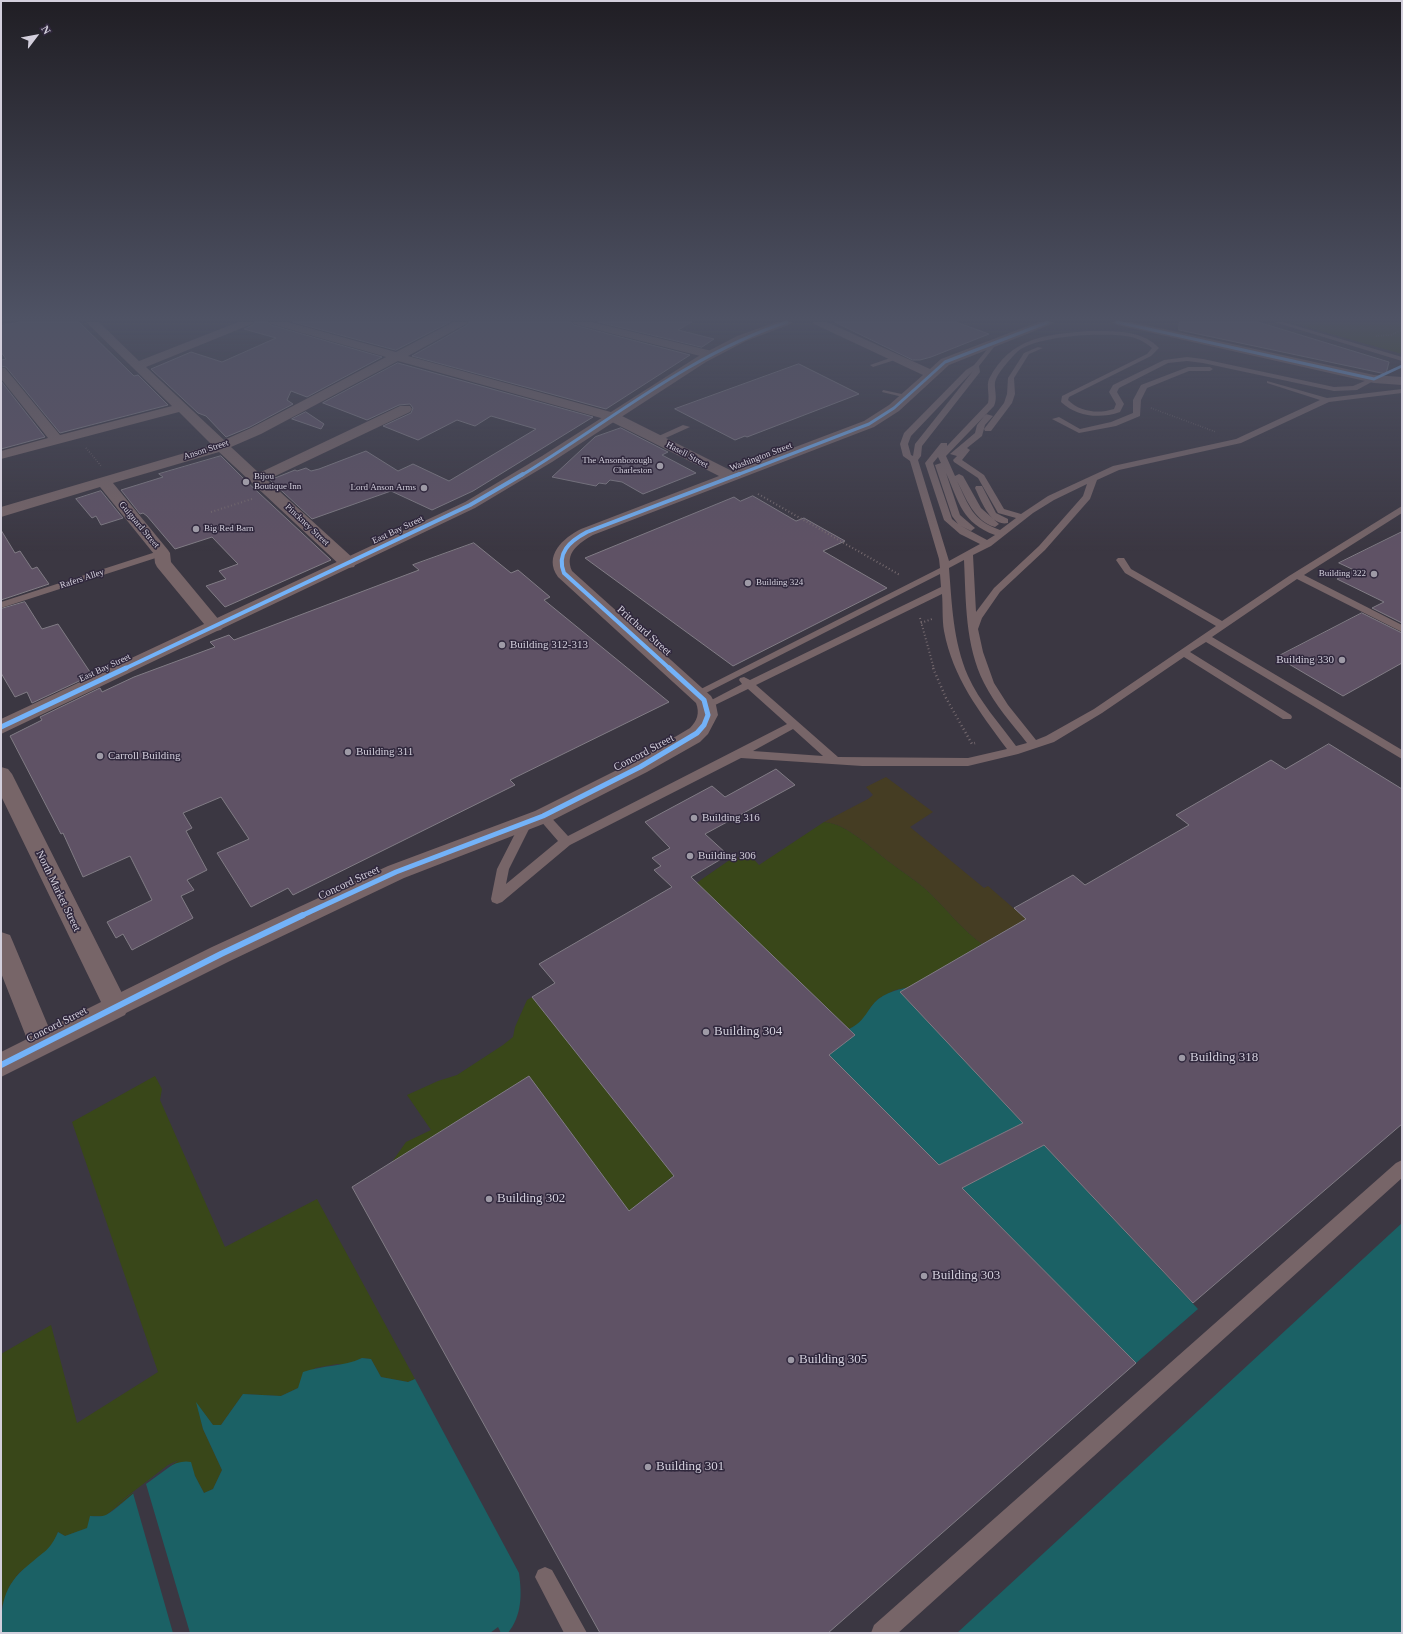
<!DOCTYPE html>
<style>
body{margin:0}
#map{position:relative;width:1403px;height:1634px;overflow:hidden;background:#3b3742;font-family:"Times New Roman",serif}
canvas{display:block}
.frame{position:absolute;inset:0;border:2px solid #d3cfdc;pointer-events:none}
.north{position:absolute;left:16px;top:16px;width:40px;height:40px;-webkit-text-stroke:3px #30283d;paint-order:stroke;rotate:58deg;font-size:11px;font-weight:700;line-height:16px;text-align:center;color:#d3cfdc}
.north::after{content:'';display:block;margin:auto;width:14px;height:18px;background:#d3cfdc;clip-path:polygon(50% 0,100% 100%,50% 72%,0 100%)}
</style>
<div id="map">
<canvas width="1403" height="1634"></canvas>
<div class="frame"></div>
<div class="north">N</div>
</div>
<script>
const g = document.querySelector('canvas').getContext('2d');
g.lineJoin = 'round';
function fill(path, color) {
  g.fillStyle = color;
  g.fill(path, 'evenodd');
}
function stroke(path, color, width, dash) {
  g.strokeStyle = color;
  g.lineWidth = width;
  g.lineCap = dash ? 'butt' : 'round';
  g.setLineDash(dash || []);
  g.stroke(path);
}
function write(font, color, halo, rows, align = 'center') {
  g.font = font + ' "Times New Roman",serif';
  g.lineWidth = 3;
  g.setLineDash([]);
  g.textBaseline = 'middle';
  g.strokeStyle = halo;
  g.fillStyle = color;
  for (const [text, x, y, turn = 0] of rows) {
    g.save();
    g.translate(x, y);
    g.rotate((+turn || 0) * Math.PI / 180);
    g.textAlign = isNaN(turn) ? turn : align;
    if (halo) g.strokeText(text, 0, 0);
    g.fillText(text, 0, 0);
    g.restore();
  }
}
const green = new Path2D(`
 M1288 322H1402V354Z
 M824 822C847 823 873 850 891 863 905 874 919 882 932 895 949 912 963 930 982 944L910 987 895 990 878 999 871 1007 866 1016 857 1025 849 1029 695 884 731 859 750 855 759 865Z
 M532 997 674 1175 629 1211 529 1076 392 1162 406 1142 431 1130 407 1095 438 1081 457 1075 503 1045 513 1037 515 1027 527 1000Z
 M155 1076 162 1089 160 1100 225 1247 317 1199 415 1379 408 1382 381 1377 371 1359 362 1358 348 1365 337 1364 315 1368 298 1388 281 1396 243 1394 221 1425H213L197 1404 203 1429 222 1470 213 1489 204 1493 195 1476 169 1466 105 1516H90L88 1528 65 1536 58 1532 51 1548 19 1573 9 1587 1 1609V1354L51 1325 77 1423 158 1372 72 1122Z`);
const sand = new Path2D(`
 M886 777 933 812 910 827 984 888 988 886 1026 919 982 944C963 930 949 912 932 895 919 882 905 874 891 863 873 850 847 823 824 822L868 799 873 795 866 787Z`);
const water = new Path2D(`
 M910 987 900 992 1023 1123 939 1165 829 1055 854 1035 849 1029C860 1024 864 1017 871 1007 880 994 895 990 910 987Z
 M1044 1145 1198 1309 1136 1363 962 1188Z
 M1402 1223V1633H957Z
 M362 1358 371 1359 381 1377 408 1382 415 1379 519 1573C522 1595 522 1615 508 1633H501L498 1627 490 1633H1C1 1600 5 1583 32 1562 46 1550 50 1550 58 1532L65 1536 87 1528 90 1516C95 1516 102 1517 106 1515 129 1502 165 1456 191 1462L195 1476 204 1493 213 1489 222 1470 203 1429 196 1402 213 1425H221L243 1394 281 1396 298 1388 303 1372C323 1365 343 1367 362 1358Z`);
const pier = new Path2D(`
 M179 1460 146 1484 190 1633H173L133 1493 112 1508 168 1465Z`);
const building = new Path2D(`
 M20 322H79L134 376 138 375 168 405 60 433 6 367 1 366V360L6 359 1 352V326Z
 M255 322H268L271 325 382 357 307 397 291 391 287 400 293 404 250 427 226 437 206 416 198 413 151 369 191 352 222 362 276 338 244 329 253 325Z
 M293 322H450L396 350Z
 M469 322H571L574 325 690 355 606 409 412 356 467 325Z
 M598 322H692L678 330 714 339 702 347Z
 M835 322H956L989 334 931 357 920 360H913Z
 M1180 322H1258L1389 362 1386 374 1179 330Z
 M398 363 593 417 473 491 432 510 391 491 312 519 270 480 295 470 297 471 306 468 311 471 319 469 366 451 398 471 413 464 449 481 536 429 491 416 475 426 457 420 418 440 383 426 411 413 413 408 410 404 399 405 367 420 323 403Z
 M799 364 859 394 747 437 745 436 735 440 675 409Z
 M1 381 45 437 1 449Z
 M306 412 324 424 321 429 292 419Z
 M621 428 668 452 662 455 696 473 643 494 622 482 610 480 606 484 599 483 596 486 552 477 595 437Z
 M221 456 245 480 331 560 225 607 206 586 226 579 219 571 238 564 212 537 175 549 147 516 143 513 140 514 121 490 163 477 159 474Z
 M101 491 123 518 101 525 96 516 92 518 76 499Z
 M753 496 796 521 804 518 845 541 823 551 887 588 733 666 585 558 734 497 740 501Z
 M1 530 15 553 20 551 32 569 37 567 49 584 1 600Z
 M1402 532V623L1372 608 1384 602 1337 579 1354 570 1339 563Z
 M474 543 511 573 518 570 550 597 544 600 669 702 510 780 515 785 293 895 288 888 251 907 217 853 249 839 221 797 183 813 192 828 186 831 207 870 187 880 194 890 181 896 193 918 132 950 123 934 116 938 107 922 152 900 130 856 83 877 63 833 61 834 10 736 42 720 40 717 100 688 102 692 134 677 215 647 210 642 229 635 234 640 419 570 413 565Z
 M25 602 42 629 58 624 92 675 32 703 27 692 15 697 1 673V609Z
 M1362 613 1402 633V663L1343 696 1277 657Z
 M1329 744 1402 789V1124L1193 1303 1044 1145 962 1188 1136 1363 828 1633H600L352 1187 529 1076 629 1211 674 1176 532 997 555 983 539 964 672 887 654 870 661 866 652 858 670 848 645 822 712 786 725 797 776 769 795 785 705 834 728 855 691 877 855 1035 829 1055 939 1165 1023 1123 900 992 1026 919 1014 908 1073 875 1085 885 1189 825 1176 815 1271 760 1285 769Z`);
const pathFar2 = new Path2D(`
 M1376 336 1391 335 1402 330
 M1151 408 1216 432
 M86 448 102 467`);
const pathFar1 = new Path2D(`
 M758 494 900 575
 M211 512 252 499
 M920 618 934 669
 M921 623 932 619`);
const path = new Path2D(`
 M933 668 946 698 972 744 975 743`);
const service = new Path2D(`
 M1274 322H1283L1402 357V361Z
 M1087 331C1111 331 1142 329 1159 348L1151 356 1069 397 1068 400C1080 412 1098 414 1114 409L1116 404 1109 392 1113 385 1164 360 1187 357 1203 359 1334 387 1353 386 1374 377 1377 379 1357 390 1334 391 1203 363 1187 361 1168 363 1119 388 1117 392 1124 404 1120 412C1100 419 1077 417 1061 402L1062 396 1147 354 1152 348C1145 342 1139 339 1131 337 1106 332 1032 335 1015 354 1009 361 997 373 995 382 994 390 998 397 994 406L946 456 955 476 959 474 963 476 981 508 999 524 995 527C974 521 966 498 957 481 969 506 972 520 1000 530L1016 518 998 513 978 478 954 462 953 460 957 456 950 454 975 433 977 425 986 414 993 416 985 425 982 436 967 448 970 450 962 460 984 475 1004 509 1021 514 1048 496 1113 466 1236 439 1320 400 1267 383V381L1327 398 1402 389V393L1329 402 1241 443 1119 470 1097 480 1090 499 1045 550 1000 592 982 618 978 629 983 652 994 683 1008 705 1036 740 1046 736 1094 709 1216 626 1125 573 1116 560 1118 558H1124L1131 569 1222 621 1289 576 1402 506V513L1304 575 1402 625V632L1297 579 1212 637 1402 750V759L1206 642 1190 652 1291 715 1292 717 1291 719H1283L1184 657 1102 713 1054 742 1018 754 968 766H862L741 758 570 845 502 902 497 904 492 902 491 899 497 869 522 820H530L532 823 509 869 506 884 558 841 539 819 537 816 539 813H547L568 836 787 724 748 689 711 707H703L702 705 742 684 739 680 740 678 744 677 750 680 941 587 940 574 702 695H694L693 693 940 568 939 559 910 461 903 456 900 444 904 433 966 370 974 365 995 340 998 342 979 366 980 372 922 446 921 456 918 460 949 561 980 544 960 534 944 520 925 463 941 443H947V446L988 403C990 395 986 386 989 379 1011 337 1045 335 1087 331ZM973 371 915 444 913 456 911 455 908 444 911 436ZM938 457 941 463 935 465 952 516 958 524 952 519 933 463ZM946 473C959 502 962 523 995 535L987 540 961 526 971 531 975 528 960 515ZM1087 484 1083 496 1039 546 994 588 976 612 973 555 991 546 1033 513 1054 500ZM964 560C966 601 965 645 984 683 995 705 1012 724 1027 743L1016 746C1000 724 979 701 968 676 953 641 952 605 949 568ZM942 594C943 606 942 619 944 631 953 678 979 711 1007 749L968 758 838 757 756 685ZM793 729 823 756 753 751Z
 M1038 347 1043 348 1029 354 1014 378 1015 394 1012 403 991 431H985L984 429 1004 403 1007 394 1008 378 1024 353Z
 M896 356 899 358 898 359 873 367 870 365Z
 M1188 367H1210L1213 369 1210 371H1189L1147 388 1141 400 1140 416 1116 426 1079 433 1052 419 1059 417 1080 429 1111 422 1133 413V400L1141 385Z
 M883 390 911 396 907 398 882 392Z
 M683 425 690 427 659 441 652 439Z
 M976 486H982L996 513 1008 519V523C990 527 981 500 975 488Z
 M162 550 166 553 165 555 1 608V602Z
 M1402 1160V1178L898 1633H871L874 1625 1396 1163Z
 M545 1567 552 1570 587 1633H564L535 1577 538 1570Z`);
const minor = new Path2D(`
 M86 322H99L139 361 238 322H254L252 324 146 367 224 440 251 428 386 357 271 324 269 322H288L396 352 453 322H468L466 324 408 356 618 414 732 471 864 421 889 405 923 375 814 324 812 322H827L930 369 941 359 1038 322H1054L1052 324 949 365 899 411 874 427 593 535C579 543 564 553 572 571L711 696 716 705 718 715 708 734 700 742 647 772 551 821 404 878 230 961 116 1018 107 1015 103 1007 107 999 212 947 388 866 535 811 633 762 690 728C697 721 700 713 696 703L558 577C543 556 563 538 581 529L719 476 608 420 398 361 261 434 231 447 259 473 400 406H410L412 409 410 412 267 480 354 559 356 563 354 567 348 568 342 567 219 452 113 483 168 550 170 553 171 562 224 626 221 630 215 631 209 630 157 567 155 563 154 554 100 487 1 517V507L212 445 179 412 1 459V451L48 438 1 379V367L5 368 60 435 172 406Z
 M572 322H592L712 351 714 354 708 358 574 324Z
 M1111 322H1132L1374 375 1402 377V385L1374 383 1117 325Z`);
const tertiary = new Path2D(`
 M776 322H793L791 324 746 341 706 362 552 462 475 508 1 734V719L465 502 542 456 697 357 737 336Z
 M1 767 8 769 12 774 129 1007 125 1015 1 1077V1052L27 1039 1 973V932L10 935 13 942 49 1028 101 1002 1 796Z`);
const cyclewayFar3 = new Path2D(`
 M1117 322 1374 379 1402 366
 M522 475C609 422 690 354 787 322
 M737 475 869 424 894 408 945 362 1048 322`);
const cyclewayFar2 = new Path2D(`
 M124 669 470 505 523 474
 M670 669 564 573C556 553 570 541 587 532L739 474`);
const cyclewayFar1 = new Path2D(`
 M1 727 126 668
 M301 916 396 872 543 816 640 767 697 733 704 725 708 715 704 700 669 668`);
const cycleway = new Path2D(`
 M1 1065 221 954 303 915`);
const markers = [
 [660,466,4,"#9e9aa6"],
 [246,482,4,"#9e9aa6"],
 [424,488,4,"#9e9aa6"],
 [196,529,4,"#9e9aa6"],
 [1374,574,4,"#9e9aa6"],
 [748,583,4,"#9e9aa6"],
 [502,645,4,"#9e9aa6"],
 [1342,660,4,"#9e9aa6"],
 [348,752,4,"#9e9aa6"],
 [100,756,4,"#9e9aa6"],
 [694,818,4,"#9e9aa6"],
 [690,856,4,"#9e9aa6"],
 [706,1032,4,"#9e9aa6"],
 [1182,1058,4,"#9e9aa6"],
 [489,1199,4,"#9e9aa6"],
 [924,1276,4,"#9e9aa6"],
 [791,1360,4,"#9e9aa6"],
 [648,1467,4,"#9e9aa6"]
];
const farStreetnames = [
 ["Anson Street",206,450,-18],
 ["Hasell Street",687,455,28],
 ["Washington Street",761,457,-21],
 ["Guignard Street",139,525,50],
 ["Pinckney Street",307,525,43],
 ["East Bay Street",398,530,-25],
 ["Rafers Alley",82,579,-18],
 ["East Bay Street",105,668,-25]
];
const farPoinames = [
 ["The Ansonborough",652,461],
 ["Charleston",652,471],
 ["Bijou",254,477,"left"],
 ["Boutique Inn",254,487,"left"],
 ["Lord Anson Arms",416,488],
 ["Big Red Barn",204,529,"left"],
 ["Building 322",1366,574],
 ["Building 324",756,583,"left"]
];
const streetNames = [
 ["Pritchard Street",644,631,42],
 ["Concord Street",644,753,-28],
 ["Concord Street",349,883,-25],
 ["North Market Street",58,891,64],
 ["Concord Street",57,1025,-27]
];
const poiNames = [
 ["Building 312-313",510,645],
 ["Building 330",1334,660,"right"],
 ["Building 311",356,752],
 ["Carroll Building",108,756],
 ["Building 316",702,818],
 ["Building 306",698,856]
];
const nearPoinames = [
 ["Building 304",714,1032],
 ["Building 318",1190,1058],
 ["Building 302",497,1199],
 ["Building 303",932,1276],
 ["Building 305",799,1360],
 ["Building 301",656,1467]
];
fill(green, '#394719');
fill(sand, '#453d23');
fill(water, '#1b6165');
fill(pier, '#3b3742');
fill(building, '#5f5265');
stroke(building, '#817c85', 1);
stroke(pathFar2, '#766a6f', 1.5, [0.5, 2]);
stroke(pathFar1, '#766a6f', 2, [1, 2.5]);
stroke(path, '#766a6f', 2.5, [1, 3]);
fill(service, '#776568');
fill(minor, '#776568');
fill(tertiary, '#776568');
stroke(cyclewayFar3, '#73b2f8', 3);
stroke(cyclewayFar2, '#73b2f8', 4);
stroke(cyclewayFar1, '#73b2f8', 5);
stroke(cycleway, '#73b2f8', 6);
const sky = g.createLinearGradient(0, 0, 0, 551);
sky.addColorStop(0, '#201e24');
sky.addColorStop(0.58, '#4f5365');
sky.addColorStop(1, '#4f536500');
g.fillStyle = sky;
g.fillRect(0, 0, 1403, 551);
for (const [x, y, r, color] of markers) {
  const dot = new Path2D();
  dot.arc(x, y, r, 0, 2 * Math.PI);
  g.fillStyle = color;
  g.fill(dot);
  stroke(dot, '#30283d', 1.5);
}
write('9px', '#d3cfdc', '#30283d', farStreetnames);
write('9px', '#d3cfdc', '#30283d', farPoinames, 'right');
write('11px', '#d3cfdc', '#30283d', streetNames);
write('11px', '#d3cfdc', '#30283d', poiNames, 'left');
write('13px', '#d3cfdc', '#30283d', nearPoinames, 'left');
</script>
